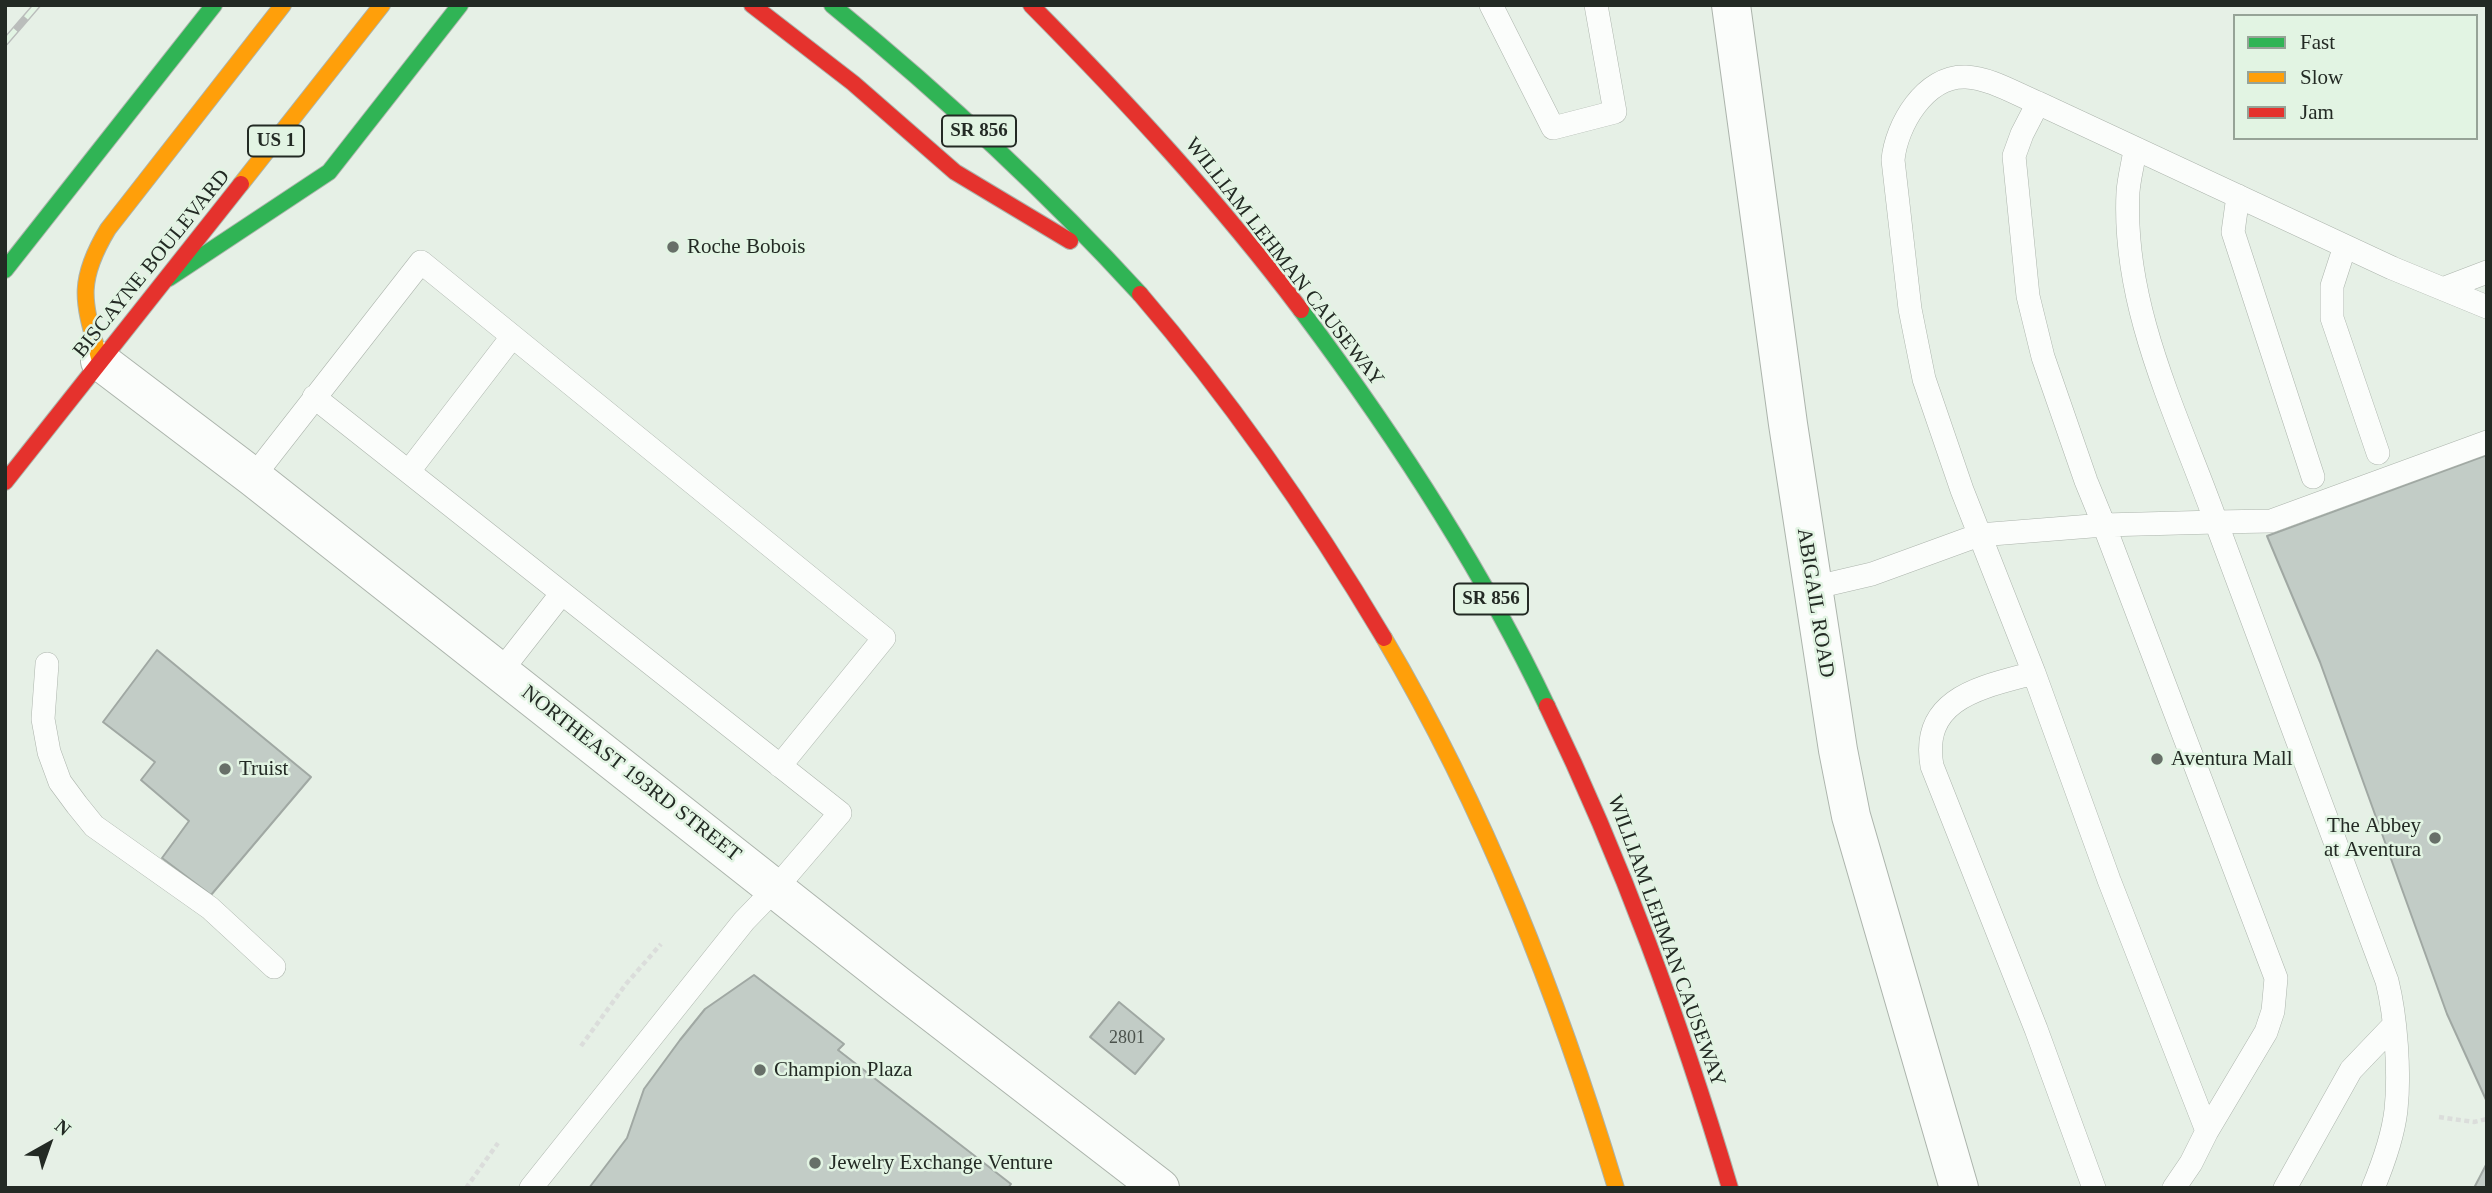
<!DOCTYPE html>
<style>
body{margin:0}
#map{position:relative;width:2492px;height:1193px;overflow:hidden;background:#e6f0e6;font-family:Georgia,serif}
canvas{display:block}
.frame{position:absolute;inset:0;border:7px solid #232a24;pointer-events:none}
.legend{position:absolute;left:2233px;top:14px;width:245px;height:126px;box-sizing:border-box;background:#e2f4e3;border:2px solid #96a397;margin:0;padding:9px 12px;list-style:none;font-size:21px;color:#232a24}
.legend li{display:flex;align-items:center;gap:14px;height:35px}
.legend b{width:35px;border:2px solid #96a397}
.north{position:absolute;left:14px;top:1109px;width:70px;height:70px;-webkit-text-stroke:5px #e2f4e3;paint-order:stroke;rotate:40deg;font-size:19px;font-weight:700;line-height:28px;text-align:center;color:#232a24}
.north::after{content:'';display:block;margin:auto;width:24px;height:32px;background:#232a24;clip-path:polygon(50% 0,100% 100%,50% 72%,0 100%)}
</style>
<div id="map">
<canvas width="2492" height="1193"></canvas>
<div class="frame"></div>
<ul class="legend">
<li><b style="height:9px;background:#30b455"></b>Fast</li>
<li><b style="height:9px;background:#ff9f0a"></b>Slow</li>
<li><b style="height:9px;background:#e5322d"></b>Jam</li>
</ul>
<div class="north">N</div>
</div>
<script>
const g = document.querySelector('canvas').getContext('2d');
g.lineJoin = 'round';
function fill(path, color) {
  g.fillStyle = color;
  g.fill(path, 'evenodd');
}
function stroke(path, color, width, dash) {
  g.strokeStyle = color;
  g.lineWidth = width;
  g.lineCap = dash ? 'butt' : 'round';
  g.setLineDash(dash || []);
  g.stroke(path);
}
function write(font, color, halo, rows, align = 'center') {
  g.font = font + ' Georgia,serif';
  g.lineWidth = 5;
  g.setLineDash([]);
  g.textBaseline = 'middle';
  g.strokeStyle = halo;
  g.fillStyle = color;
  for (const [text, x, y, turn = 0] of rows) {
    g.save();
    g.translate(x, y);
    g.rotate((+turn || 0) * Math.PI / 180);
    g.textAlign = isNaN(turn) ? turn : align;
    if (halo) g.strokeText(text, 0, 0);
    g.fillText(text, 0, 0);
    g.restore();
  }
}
const building = new Path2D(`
 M2487 455V1102L2447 1014 2320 662 2267 536Z
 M157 650 311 777 211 895 162 858 189 821 141 780 155 762 103 722Z
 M754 975 844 1044 838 1050 1011 1184 1008 1188H589L627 1138 644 1089 680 1040 705 1009Z
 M1119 1002 1164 1039 1135 1074 1090 1037Z
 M2487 1163V1188H2474Z`);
const path = new Path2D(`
 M581 1046 626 984 661 944
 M2439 1117 2474 1122 2487 1119
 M466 1188 498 1143`);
const lane = new Path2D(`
 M1491 5 1553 128 1615 112 1596 5
 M2038 103 2392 268 2487 307
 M2135 150C2133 164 2129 178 2128 192 2122 308 2178 416 2216 522L2104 525 2276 978 2273 1011 2266 1032 2207 1131
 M2238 196 2233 232 2313 477
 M2345 246 2332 286V318L2378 453
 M2445 288 2487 272
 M314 397 840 813 775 889 744 921 531 1188
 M409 471 512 337
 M253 477 421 262 884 638 780 766
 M1812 588 1872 574 1979 535 2104 525 2086 481 2043 357 2028 296 2014 156 2022 134 2038 103C2016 94 1990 78 1966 77 1925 75 1896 126 1893 160L1910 309 1924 379 1962 490 2034 673 2109 880 2207 1131 2191 1163 2174 1188
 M47 664 43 719 49 752 60 782 77 805 94 826 210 908 274 967
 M501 671 562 593
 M2034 673C1983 687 1920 697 1932 766L2036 1029 2094 1188
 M2285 1188 2351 1070 2393 1026
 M2373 1188C2383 1164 2393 1136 2396 1110 2400 1073 2396 1017 2387 981L2216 522 2271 521 2487 442`);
const street = new Path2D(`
 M1731 5 1788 424 1838 750 1851 816 1959 1188
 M100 361 253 477 897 985 1160 1188`);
const fast = new Path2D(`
 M832 5C941 94 1045 190 1140 294
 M5 270 214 5
 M169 278 329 172 460 5
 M1301 310C1394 434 1480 565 1547 706`);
const slow = new Path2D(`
 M241 184 382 5
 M100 361C84 303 75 284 108 229L283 5
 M1384 638C1486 811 1558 997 1616 1188`);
const jam = new Path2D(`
 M752 5 853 83 955 172 1070 241
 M1031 5C1127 102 1219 201 1301 310
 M1140 294C1232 401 1312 517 1384 638
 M5 482 241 184
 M1547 706C1623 864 1680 1020 1730 1188`);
const rail = new Path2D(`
 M5 42 37 5`);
const markers = [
 [673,247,7,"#676f68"],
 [2157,759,7,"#676f68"],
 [225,769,7,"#676f68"],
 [2435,838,7,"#676f68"],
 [760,1070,7,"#676f68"],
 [815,1163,7,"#676f68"]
];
const numberNames = [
 ["2801",1127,1038]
];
const shields = [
 [979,131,74],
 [276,141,56],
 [1491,599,74]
];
const shieldNames = [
 ["SR 856",979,131],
 ["US 1",276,141],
 ["SR 856",1491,599]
];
const poiNames = [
 ["Roche Bobois",687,247],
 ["Aventura Mall",2171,759],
 ["Truist",239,769],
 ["The Abbey",2421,826,"right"],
 ["at Aventura",2421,850,"right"],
 ["Champion Plaza",774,1070],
 ["Jewelry Exchange Venture",829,1163]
];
const streetNames = [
 ["WILLIAM LEHMAN CAUSEWAY",1284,262,52],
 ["BISCAYNE BOULEVARD",152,264,-51],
 ["ABIGAIL ROAD",1815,603,81],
 ["NORTHEAST 193RD STREET",631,774,38],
 ["WILLIAM LEHMAN CAUSEWAY",1666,941,70]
];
fill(building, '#c2ccc6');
stroke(building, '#a0a8a3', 2);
stroke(lane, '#acb4ac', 24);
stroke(street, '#acb4ac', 40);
stroke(fast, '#acb4ac', 18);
stroke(slow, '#acb4ac', 18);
stroke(jam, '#acb4ac', 18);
stroke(path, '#dbdddb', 4.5, [5, 3.5]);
stroke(lane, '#fbfdfb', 23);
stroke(street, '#fbfdfb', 38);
stroke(fast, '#30b455', 16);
stroke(slow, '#ff9f0a', 16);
stroke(jam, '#e5322d', 16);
stroke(rail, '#babdbb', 8);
stroke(rail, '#e2f4e3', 5, [16]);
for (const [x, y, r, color] of markers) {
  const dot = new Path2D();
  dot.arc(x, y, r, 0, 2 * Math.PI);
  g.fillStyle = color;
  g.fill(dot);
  stroke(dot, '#e2f4e3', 2.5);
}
write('18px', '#4b524c', null, numberNames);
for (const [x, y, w] of shields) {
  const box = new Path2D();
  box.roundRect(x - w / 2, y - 15.5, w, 31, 5);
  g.fillStyle = '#e2f4e3';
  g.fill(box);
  stroke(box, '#232a24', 2);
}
write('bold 19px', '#232a24', null, shieldNames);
write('21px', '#232a24', '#e2f4e3', poiNames, 'left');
write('21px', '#232a24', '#e2f4e3', streetNames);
</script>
